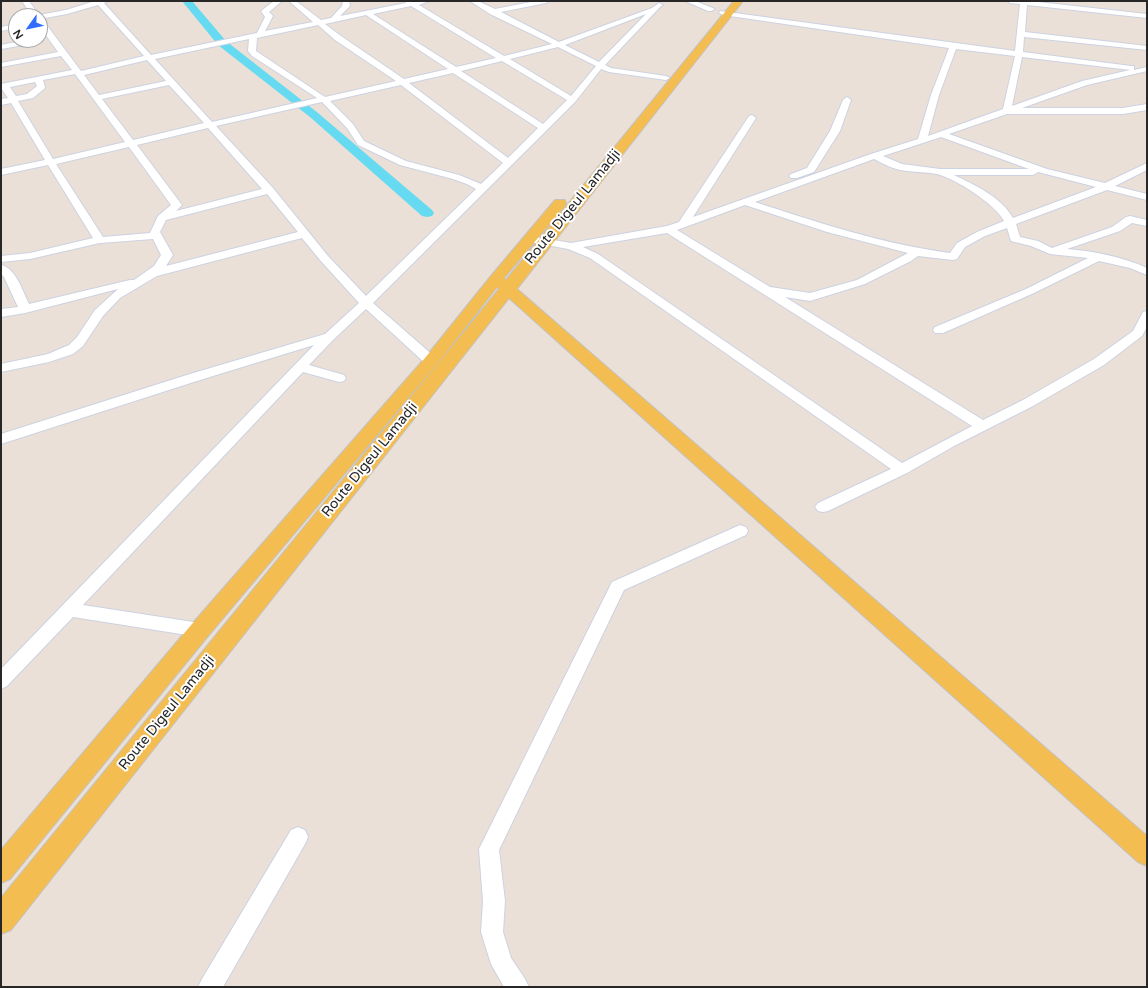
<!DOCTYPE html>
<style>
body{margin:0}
#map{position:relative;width:1148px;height:988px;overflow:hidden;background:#eae0d7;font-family:"Varela Round",sans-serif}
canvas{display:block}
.frame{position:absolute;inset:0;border:2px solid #272727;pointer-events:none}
.north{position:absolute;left:8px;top:8px;width:40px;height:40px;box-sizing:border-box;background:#fff;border:1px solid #a9a9a9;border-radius:50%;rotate:237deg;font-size:11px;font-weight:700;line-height:16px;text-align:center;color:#272727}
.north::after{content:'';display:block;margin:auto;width:14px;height:18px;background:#306cfe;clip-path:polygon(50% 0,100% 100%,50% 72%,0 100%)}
</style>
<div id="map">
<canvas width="1148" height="988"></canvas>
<div class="frame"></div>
<div class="north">N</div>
</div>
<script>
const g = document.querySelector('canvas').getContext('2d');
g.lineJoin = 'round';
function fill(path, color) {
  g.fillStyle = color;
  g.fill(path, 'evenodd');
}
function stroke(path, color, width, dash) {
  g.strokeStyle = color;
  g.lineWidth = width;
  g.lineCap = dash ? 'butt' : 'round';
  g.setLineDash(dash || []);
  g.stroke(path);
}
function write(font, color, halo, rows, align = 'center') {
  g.font = font + ' "Varela Round",sans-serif';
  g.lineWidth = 4;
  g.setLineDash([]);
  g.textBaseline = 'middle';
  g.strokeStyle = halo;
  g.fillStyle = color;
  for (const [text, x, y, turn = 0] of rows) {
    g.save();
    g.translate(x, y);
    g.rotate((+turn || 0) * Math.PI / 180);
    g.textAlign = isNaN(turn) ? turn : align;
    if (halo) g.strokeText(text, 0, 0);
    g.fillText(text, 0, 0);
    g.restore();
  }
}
const river = new Path2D(`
 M182 1H192L226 41 318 113 432 210 434 213 432 216 427 217 422 216 310 117 218 45Z`);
const minor = new Path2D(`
 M22 1H29L39 15 66 10 95 1H108L104 3 151 55 257 33 265 17 261 11 274 1H282L269 12 273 16 265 31 313 22 289 1H296L321 20 331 18 342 6 343 1H349L350 6 340 16 406 3 405 1H429L419 5 504 56 552 44 490 14 470 1H478L495 9 536 1H549L546 3 501 12 559 42 652 8 659 3 663 5 661 6 605 65 611 68 666 76 670 78 666 80 609 72 601 69 575 102 373 303 436 358 437 361 436 364H426L366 309 333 340 309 365 344 375 346 378 344 381 339 382 303 372 83 605 200 623 206 625 209 630 206 635 200 637 73 617 7 686 1 689V669L314 345 200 380 1 444V434L190 374 325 334 359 303 320 260 302 238 157 276 120 298 103 316 83 346 73 354 49 362 1 372V364L48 354 69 345 77 337 95 310 118 289 25 313 1 317V309L18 307 4 277 1 274V265C16 268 23 292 29 304L130 280H134L154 266 161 255 153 239 100 243 30 259 1 262V256L30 253 93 238 48 165 1 175V169L45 160 11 103 1 105V99L8 98 1 88V84L72 70 61 56 1 67V63L58 52 40 27V20H43L81 71 144 56 98 5 67 14 40 19V16H32ZM411 6 496 58 456 67 373 14ZM646 14 599 62 565 45ZM366 15 448 69 404 79 341 36 325 24ZM318 25 335 40 396 81 325 97 256 51 257 38ZM249 39 248 51 252 56 317 98 212 122 155 59ZM558 47 596 66 571 96 510 59ZM147 60 166 81 99 95 84 75ZM502 61 567 100 543 124 461 71ZM453 73 538 128 508 158 409 83ZM75 74 125 142 53 159 18 101 33 98 44 89 45 87 43 80ZM35 82 37 86 27 94 16 96 10 87ZM169 85 204 123 133 140 102 99ZM401 85 503 163 481 184 459 175 406 161 364 141 353 124 330 101ZM322 102 347 128 358 145 400 165 453 179 467 184 476 189 366 296 328 256 273 188 216 126ZM208 128 262 189 176 211 182 205 137 145ZM129 147 171 205 158 216 150 233 103 237 56 164ZM267 194 298 232 166 266 173 255 160 232 166 220Z
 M685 1H695L715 9 711 11H708Z
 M1007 1H1029L1147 14V18L1027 5 1025 32 1147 46V50L1024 37 1023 52 1131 66H1134V70L1147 67V71L1087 85 1022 108H1123L1147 104V110L1123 114H1007L949 134 1047 169 1105 183 1147 163V170L1115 186 1147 194V200L1107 190 1016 224 1020 237 1038 241 1052 248 1112 227 1126 217 1130 216 1147 220V226L1132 223 1120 231 1067 249C1094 251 1123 257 1147 268V275L1130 268 1099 261 1034 293 943 333H935L933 330 935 327 1026 289 1088 258 1050 254 1031 246 1011 241 1007 228 985 236 965 247 957 259 953 260 918 256 911 261 865 284 810 301 785 297 983 420 1023 400 1094 359 1133 331 1143 312 1147 311V327L1142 336 1104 365 1033 406 954 446 907 473 828 511 823 512 818 511 815 507 818 503 891 469 590 258 568 249 530 242 525 239 530 236 571 243 667 226 679 222 749 116 752 115 756 118 693 217 871 154 918 139 931 95 949 48 723 15 719 13 720 11 1015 51 1020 4 1010 3ZM956 49 1015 56 1003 109 928 136 939 95ZM1022 57 1130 70 1082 81 1012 106ZM941 137 1029 169H940L902 164 883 156ZM874 159C882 163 891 168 900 170 912 172 925 172 937 174 956 179 995 204 1004 221L977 232 957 243 950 253C883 244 819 223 755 202ZM1038 172 1096 187 1013 218C1001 197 975 185 954 175H1033ZM745 205 827 232 908 253 857 280 810 293 770 287 677 230ZM667 233 972 426 902 463 598 254 583 247Z
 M16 24V28L1 31V27Z
 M40 38 43 40 42 42 1 49V45L27 40H40Z
 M847 97 851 100 840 131 814 172 797 178H791L789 176 791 174 807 168 830 131 843 100Z
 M740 525 746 527 748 531 746 535 624 590 499 850 505 901 503 932 511 958 525 979 529 987H504L491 964 481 932 483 901 479 849 610 586 612 582Z
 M298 827 305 830 308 837 305 844 223 987H198L202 979 291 830Z`);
const major = new Path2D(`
 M734 1H743L517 289 1147 836V866L1138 862 509 298 11 930 1 934V898L499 289 497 287 437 364 208 636 10 879 1 883V850L192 624 425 358 491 276 555 200H565L566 203 565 206 504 278 506 280Z`);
const streetNames = [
 ["Route Digeul Lamadji",573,207,-51],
 ["Route Digeul Lamadji",370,460,-51],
 ["Route Digeul Lamadji",167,713,-51]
];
fill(river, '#65daf1');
stroke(minor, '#ccd2e1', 2);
stroke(major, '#c3c3c3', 2);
fill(minor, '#fff');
fill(major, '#f4bd52');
write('14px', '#272727', '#fff', streetNames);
</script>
